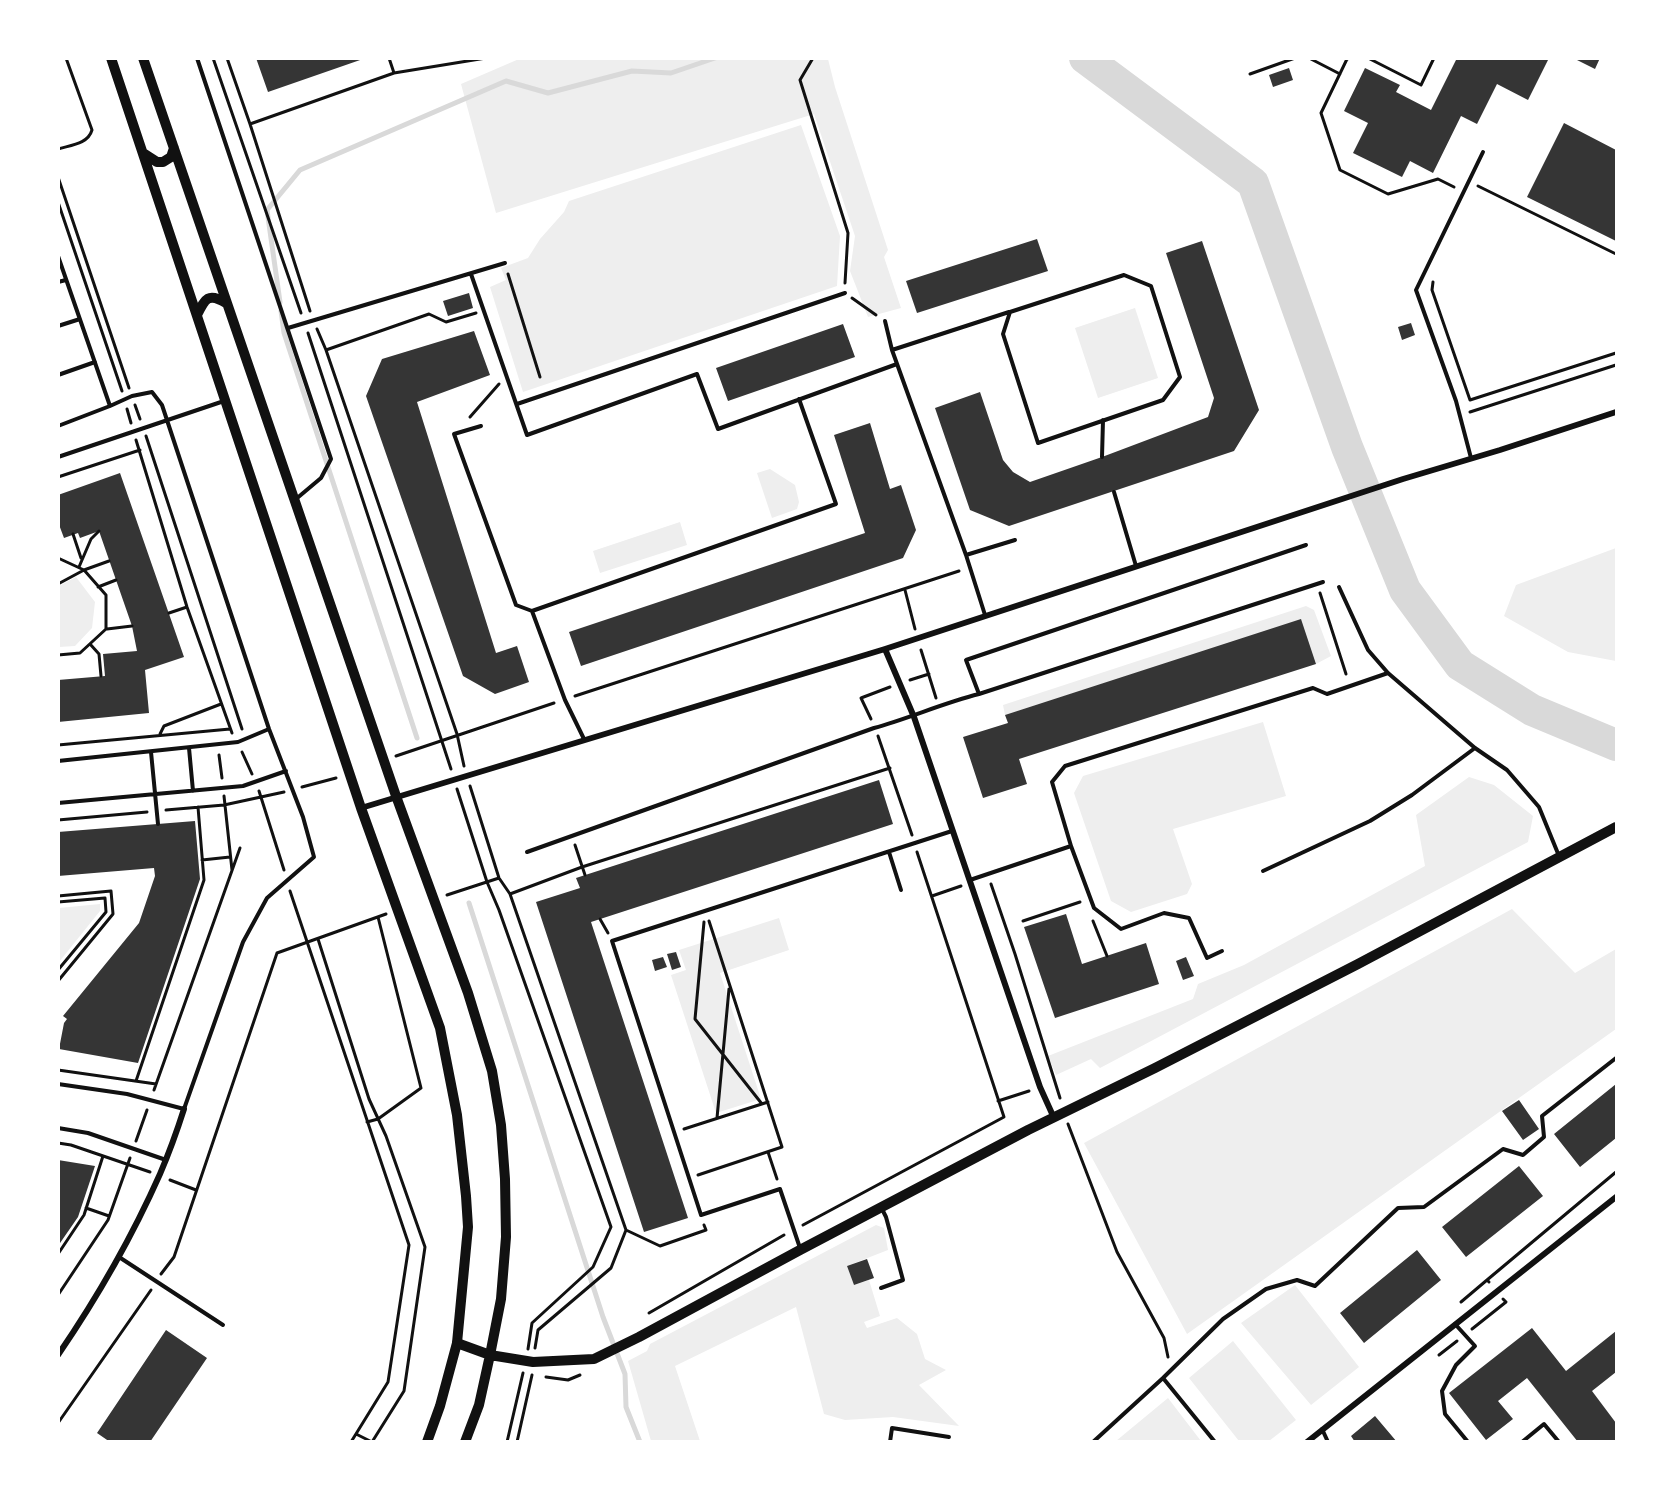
<!DOCTYPE html>
<style>
body{margin:0}
#map{position:relative;width:1675px;height:1500px;overflow:hidden;background:#fff;font-family:Inter,sans-serif}
canvas{display:block}
.frame{position:absolute;inset:0;border:60px solid #fff;pointer-events:none}
</style>
<div id="map">
<canvas width="1675" height="1500"></canvas>
<div class="frame"></div>
</div>
<script>
const g = document.querySelector('canvas').getContext('2d');
g.lineJoin = 'round';
function fill(path, color) {
  g.fillStyle = color;
  g.fill(path, 'evenodd');
}
function stroke(path, color, width, dash) {
  g.strokeStyle = color;
  g.lineWidth = width;
  g.lineCap = dash ? 'butt' : 'round';
  g.setLineDash(dash || []);
  g.stroke(path);
}
const green = new Path2D(`
 M519 59H828L835 87 888 250 884 257 901 308 868 317 850 271 855 236 814 114 496 213 461 84Z
 M801 125 840 236 837 286 523 392 490 287 506 280 501 268 528 258 540 239 564 212 569 201Z
 M1135 308 1158 378 1098 398 1075 328Z
 M770 469 795 485 799 502 797 509 772 518 757 473Z
 M680 522 687 545 600 573 593 551Z
 M1616 548V661L1568 652 1504 616 1516 585Z
 M76 577 95 602 92 628 75 646 59 647V586Z
 M1306 606 1314 610 1331 656 1316 664 1301 620 1005 715 1003 705Z
 M1263 722 1286 796 1173 829 1192 884 1187 894 1131 912 1111 901 1074 793 1083 776Z
 M1469 777 1494 785 1533 816 1528 842 1100 1068 1091 1059 1056 1075 1048 1056 1193 999 1198 984 1244 965 1425 866 1416 815Z
 M100 904V911L59 962V908Z
 M1512 909 1575 973 1616 949V1029L1187 1334 1084 1143Z
 M779 918 789 950 720 973 761 1099 716 1113 671 975 686 970 679 950Z
 M876 1225 884 1228 888 1250 847 1266 854 1285 869 1280 880 1316 864 1322 867 1328 897 1318 917 1334 925 1359 946 1370 919 1385 959 1426 893 1417 845 1420 824 1414 796 1307 675 1366 700 1441H651L628 1361 647 1351 650 1344Z
 M1295 1285 1359 1367 1311 1405 1241 1323Z
 M1233 1341 1296 1420 1269 1441H1239L1189 1378Z
 M1168 1398 1201 1441H1116Z`);
const stream = new Path2D(`
 M280 302 267 210 300 170 506 81 548 93 632 71 671 73 715 58
 M281 311 284 333 417 738
 M469 903 603 1317 625 1374 626 1407 640 1442`);
const river = new Path2D(`
 M1085 58 1253 183 1347 447 1405 590 1460 665 1532 710 1616 745`);
const building = new Path2D(`
 M256 58H363V59L268 92Z
 M1457 58H1549L1528 100 1497 84 1477 124 1461 116 1433 173 1410 161 1402 177 1353 153 1368 123 1344 111 1365 68 1400 85 1396 92 1431 110Z
 M1573 58H1600L1595 69Z
 M1289 68 1293 80 1273 87 1269 75Z
 M1564 123 1616 150V241L1527 197Z
 M1037 239 1048 271 917 313 906 281Z
 M1202 241 1259 410 1234 451 1009 526 970 510 935 408 980 392 1003 460 1013 472 1030 482 1102 457 1208 417 1214 398 1166 253Z
 M469 293 473 308 448 316 443 301Z
 M1411 323 1415 335 1402 340 1398 327Z
 M843 324 855 357 728 401 716 368Z
 M474 331 490 375 417 402 496 653 517 646 529 682 495 694 463 676 366 396 382 359Z
 M870 423 890 489 901 485 916 530 903 558 581 666 569 632 865 533 834 435Z
 M120 473 184 657 145 670 149 713 58 722V680L105 676 103 654 137 651 132 626 99 531 80 538 78 533 64 538 58 522V495Z
 M1301 619 1316 664 1019 759 1027 784 983 798 963 737 1008 723 1005 715Z
 M879 780 893 824 591 922 688 1218 644 1232 536 902 580 888 576 878Z
 M195 821 200 879 138 1063 59 1049 64 1023 67 1019 63 1016 139 923 155 876 154 868 58 876V832Z
 M1066 914 1082 964 1146 943 1159 984 1055 1018 1024 927Z
 M676 952 681 967 672 970 667 954Z
 M663 957 667 967 655 971 652 960Z
 M1186 957 1194 976 1183 980 1176 961Z
 M1616 1084V1138L1580 1167 1554 1134Z
 M1519 1100 1539 1129 1523 1140 1502 1111Z
 M58 1160 95 1166 78 1217 58 1246Z
 M1519 1166 1543 1196 1466 1257 1442 1227Z
 M1417 1250 1441 1280 1364 1343 1340 1313Z
 M867 1259 874 1278 854 1285 847 1266Z
 M1532 1328 1566 1371 1616 1331V1372L1592 1391 1616 1423V1442H1578L1527 1378 1498 1401 1513 1419 1486 1440 1449 1393Z
 M166 1330 207 1358 150 1442H110L97 1433Z
 M1375 1416 1397 1442H1355L1351 1436Z`);
const path = new Path2D(`
 M213 58 301 313
 M227 58 250 124 394 73 389 58
 M813 58 800 80 848 233 845 283
 M1309 58 1340 74
 M1350 58 1347 59 1321 113 1340 170 1388 194 1438 179 1454 187
 M1368 58 1421 85 1434 58
 M394 73 486 58
 M1250 74 1295 58
 M250 124 310 311
 M58 149C71 145 88 144 92 130L66 58
 M58 177 129 388
 M1478 186 1616 254
 M58 202 122 391
 M508 274 540 377
 M1433 282 1432 290 1470 400
 M852 298 876 315
 M317 329 326 350
 M308 333 451 769
 M1470 400 1616 353
 M135 405 140 419
 M127 409 131 423
 M1470 412 1616 365
 M470 417 499 384
 M146 436 242 729
 M136 440 187 607 232 733
 M58 477 140 450
 M73 534 81 558
 M58 558 84 570 106 595V629L80 653 58 655
 M79 567 91 539 99 531
 M58 584 84 570 109 561
 M98 587 116 580
 M905 590 915 629
 M1320 593 1346 674
 M169 613 187 607
 M107 629 132 626
 M90 644 99 654 101 676
 M921 650 936 698
 M910 680 929 674
 M575 696 959 571
 M871 719 861 698 890 687
 M160 734 164 726 221 704
 M878 736 912 835
 M58 745 230 729
 M242 752 252 774
 M219 755 222 778
 M396 756 554 703
 M464 766 457 734 326 350 429 314 446 322 476 313
 M470 786 499 878 510 894
 M302 787 336 778
 M457 789 487 882 499 910 611 1227 593 1267 532 1323 528 1349
 M259 791 284 870
 M224 796 232 870
 M166 810 224 805 284 792
 M58 820 147 812
 M575 845 585 875
 M202 860 230 857
 M991 884 1015 954 1060 1098
 M290 891 409 1245 388 1382 351 1442
 M447 895 499 878
 M58 896 111 891 113 914 58 981
 M932 896 961 886
 M58 902 105 898 106 912 58 970
 M600 919 608 933
 M1023 921 1080 902
 M1093 921 1107 956
 M704 922 695 1019 762 1104
 M318 939 369 1099 386 1136 425 1247 404 1391 372 1442
 M58 1070 156 1084
 M136 1081 204 880 198 807
 M154 1090 240 848
 M998 1101 1029 1091
 M717 1118 729 989
 M367 1122 378 1119 421 1088 378 917
 M1068 1124 1117 1252 1164 1338 1168 1357
 M684 1129 768 1102
 M136 1141 147 1110
 M58 1143 71 1145 150 1172
 M768 1152 777 1179
 M698 1175 782 1147 709 921
 M170 1180 196 1190
 M86 1208 109 1216
 M704 1225 706 1230 660 1246 626 1230 510 894 582 867 890 768
 M803 1225 1004 1117 917 852
 M58 1254 84 1215 103 1156
 M161 1274 174 1257 277 953 386 914
 M1489 1282 1487 1280 1616 1172
 M58 1295 108 1220 130 1158
 M1461 1302 1487 1280
 M649 1313 784 1235
 M1472 1329 1506 1302 1503 1299
 M535 1348 538 1330 611 1268 626 1230
 M1439 1355 1457 1341
 M546 1377 568 1380 580 1375
 M58 1423 151 1290
 M356 1434 372 1442
 M507 1442 523 1373
 M517 1442 532 1375`);
const service = new Path2D(`
 M197 58 331 459 321 478 296 499
 M58 256 110 406 58 426
 M471 274 527 435 697 374 718 429 897 364
 M1124 275 1151 286 1180 377 1163 400 1038 443 1003 334 1010 312Z
 M58 282 66 280
 M885 321 892 350 966 555 985 615
 M58 326 80 319
 M288 328 505 263
 M892 350 1009 312
 M58 375 95 362
 M517 404 845 293
 M481 426 454 434 516 605 532 611 836 504 799 399
 M58 457 224 401
 M1102 457 1103 420
 M1471 458 1456 401 1416 290 1483 152
 M1114 492 1136 566
 M966 555 1015 540
 M1339 587 1368 650 1388 673 1475 748 1507 770 1539 807 1559 856
 M532 611 565 700 584 739
 M979 694 966 660 1306 545
 M189 748 193 791
 M151 752 158 824
 M58 761 238 742 269 729
 M58 803 243 786 286 771
 M527 852 874 728C910 718 943 703 979 694L1323 582
 M889 852 901 890
 M1263 871 1370 821 1412 795 1475 748
 M970 880 1071 846
 M1222 951 1207 958 1189 918 1164 913 1121 929 1094 908 1071 846 1052 782 1065 766 1313 688 1327 694 1388 673
 M58 1084 127 1094 184 1109 243 942 267 898 314 857 303 817 269 729 162 405 152 392 132 396 110 406
 M58 1128 88 1133 166 1160
 M800 1248 780 1189 701 1215 612 941 952 831
 M119 1257 223 1325
 M881 1288 903 1280 886 1217 882 1209
 M1455 1324 1475 1346 1456 1365 1442 1391 1445 1414 1468 1442
 M1163 1378 1215 1442
 M1322 1429 1328 1442
 M890 1442 892 1428 949 1437
 M1093 1442 1163 1378 1223 1319 1266 1289 1297 1280 1315 1286 1398 1208 1424 1207 1503 1149 1523 1155 1544 1137 1542 1116 1616 1058
 M1522 1442 1544 1424 1559 1442`);
const minor = new Path2D(`
 M885 649 914 717 1040 1087 1054 1118
 M361 808 885 649 1403 479 1500 450 1616 412
 M58 1355C97 1298 132 1237 160 1174 169 1153 177 1131 184 1109
 M1307 1442 1616 1197`);
const tertiary = new Path2D(`
 M111 58 361 808 440 1028 457 1115 466 1196 468 1227 457 1343
 M143 58 396 796 468 993 492 1071 501 1125 505 1179 506 1237 501 1299 490 1355
 M143 153 157 162H163L171 157 174 148
 M197 315C205 299 208 292 226 303`);
const secondary = new Path2D(`
 M427 1442 440 1406 457 1343 490 1355 533 1362 594 1359 639 1337 800 1250 1028 1130 1155 1068 1358 964 1616 827
 M465 1442 479 1405 490 1355`);
fill(green, '#eee');
stroke(stream, '#d9d9d9', 5);
stroke(river, '#d9d9d9', 32);
fill(building, '#353535');
stroke(path, '#111', 3);
stroke(service, '#111', 4);
stroke(minor, '#111', 6);
stroke(tertiary, '#111', 10);
stroke(secondary, '#111', 10);
</script>
